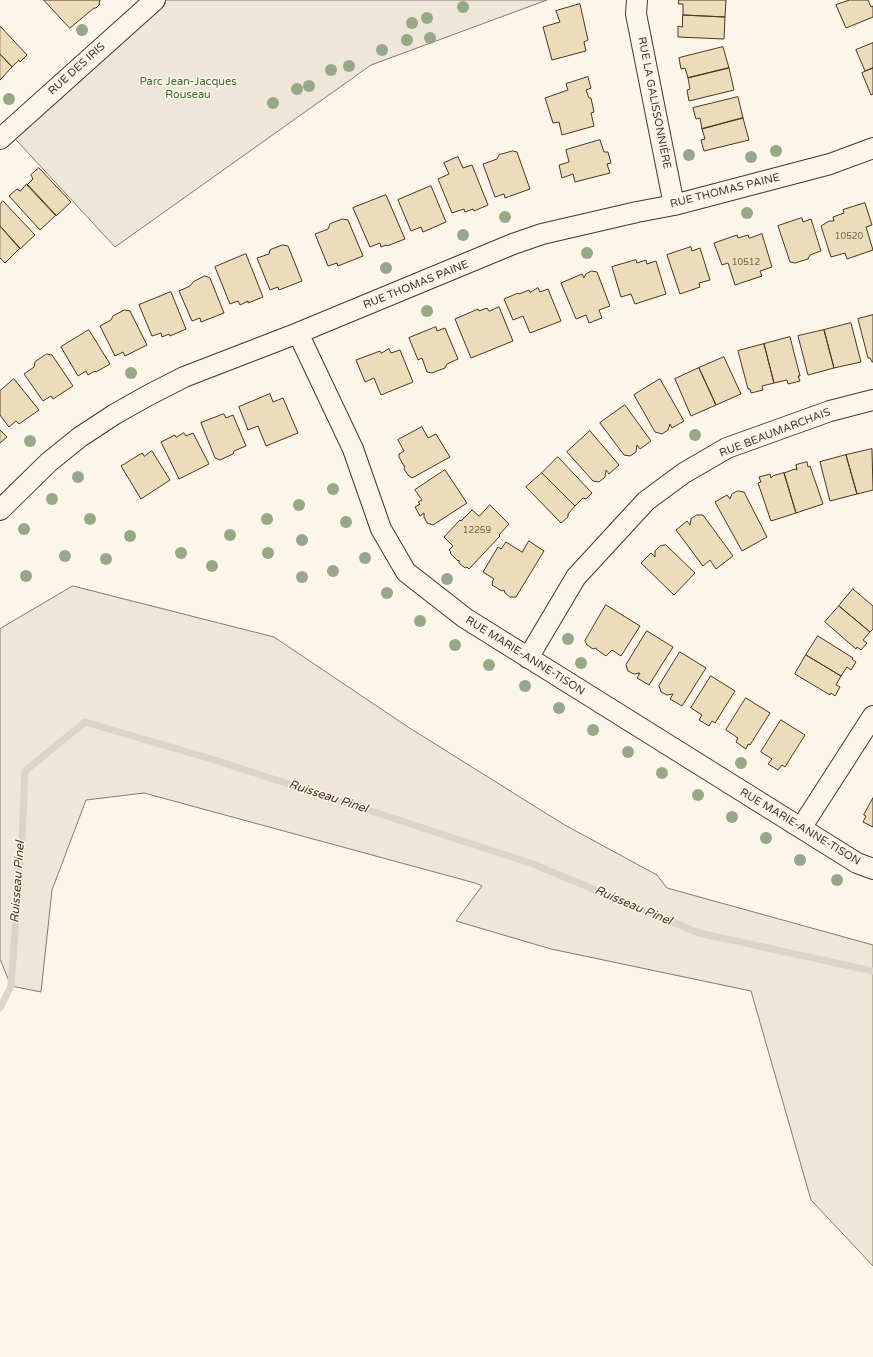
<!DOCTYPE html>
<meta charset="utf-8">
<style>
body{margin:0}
canvas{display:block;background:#fbf6e9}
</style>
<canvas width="873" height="1357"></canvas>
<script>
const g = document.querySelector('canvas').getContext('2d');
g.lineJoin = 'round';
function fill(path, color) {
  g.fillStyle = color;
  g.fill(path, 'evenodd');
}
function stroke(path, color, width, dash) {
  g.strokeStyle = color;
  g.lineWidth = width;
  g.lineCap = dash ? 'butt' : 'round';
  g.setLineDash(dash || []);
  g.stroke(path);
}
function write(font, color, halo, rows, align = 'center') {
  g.font = font + ' "Varela Round",sans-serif';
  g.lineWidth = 3;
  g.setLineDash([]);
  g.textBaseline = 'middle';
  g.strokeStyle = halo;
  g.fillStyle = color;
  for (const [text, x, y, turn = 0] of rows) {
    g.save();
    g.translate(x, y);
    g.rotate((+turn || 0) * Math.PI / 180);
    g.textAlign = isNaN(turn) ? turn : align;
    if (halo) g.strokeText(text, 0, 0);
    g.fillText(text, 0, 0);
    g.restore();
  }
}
const green = new Path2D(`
 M155 0H547L371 65 115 247 8 131Z
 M73 586 274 637 408 727 563 824 657 875 667 888 873 945V1266L811 1200 751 991 551 949 456 921 482 886 475 883 144 793 86 800 52 890 41 992 11 986 0 959V629Z`);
const stream = new Path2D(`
 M0 1008 11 986 22 839 25 771 85 722 218 761 533 864 699 933 873 971`);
const building = new Path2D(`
 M44 0H100L99 5 96 8H94L70 28Z
 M679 0H726L725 17 683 15V4H679Z
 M850 0H868L871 7 873 6V17L846 28 836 5Z
 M580 4 588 40 584 42 586 51 552 60 543 27 560 22 556 11Z
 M683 15 725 17 724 39 678 37V26L682 27Z
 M0 26 27 55 20 62 19 60 12 67 0 54Z
 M873 43V68L865 71 856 50Z
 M723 47 729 68 688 78 685 68 681 69 679 58Z
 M0 54 12 67 0 80Z
 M729 68 734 90 689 101 687 90 690 89 688 78Z
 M873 68V94L871 95 862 73Z
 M588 77 591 88 586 90 589 98H591L594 112 591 113 594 126 562 135 559 122 553 123 545 98 568 90 566 84Z
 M738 97 743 118 702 129 700 118 696 119 693 108Z
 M743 118 749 140 704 151 701 140 705 139 702 129Z
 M600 140 604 152H608L611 163 607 164 610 173 575 182 573 174 562 178 559 165 569 162 566 150Z
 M513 151 517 152 530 189 505 198 504 194 495 197 483 164 497 159 499 155Z
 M458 157 463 168 472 165 488 205 474 211 473 209 465 212 464 209 452 213 438 179 449 174 444 163Z
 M39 168 71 202 56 216 27 185 33 179 31 175Z
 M27 184 56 215 40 230 9 196 17 189 20 191Z
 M431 186 446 222 423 232 421 227 411 231 398 200Z
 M386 195 405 239 387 246 386 245 381 247 380 243 370 247 353 208Z
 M3 201 35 235 20 249 0 226V205Z
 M865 203 872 225 866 227 873 250 847 259 845 253 831 257 821 226 829 221H834L833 217 844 213 843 210Z
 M802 218 803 222 811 219 821 251 810 255 808 259 795 263 790 262 778 226Z
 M343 219 348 220 363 256 338 266 337 263 328 266 315 234 328 229 330 224Z
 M0 226 20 248 5 263 0 258Z
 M762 234 772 267 760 271 762 276 735 285 728 263 722 265 714 243 737 235 738 238 748 235 749 238Z
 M283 245 288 246 302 281 279 290 278 287 270 290 257 258 269 254 270 250Z
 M691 247 692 251 700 248 710 280 699 283 700 287 680 294 667 255Z
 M246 254 263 297 248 303V301L240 305 238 301 230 304 215 267Z
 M636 260 637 263 646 260 647 264 656 261 666 294 635 304 631 294 621 297 612 267Z
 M592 271 597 272 610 306 599 310 602 318 589 323 586 315 576 319 561 283 582 274 584 278 586 274Z
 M205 276 210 278 224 313 201 322 200 318 192 321 179 291 190 286 193 282Z
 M538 288 540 292 548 289 561 321 530 333 523 316 513 320 504 299 518 293 519 294 529 290 530 292Z
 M171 292 186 329 170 336 169 334 162 337 161 333 152 336 139 305Z
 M499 307 513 341 471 358 455 319 478 309 479 311 487 308 489 311Z
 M125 310 130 311 147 345 125 356 123 352 115 356 100 326 111 320 113 316Z
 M873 315V362H872L870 358H868L858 319Z
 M851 323 861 362 834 368 824 330Z
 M436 327 437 331 445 328 458 359 447 364 445 368 432 373 427 372 422 358 418 360 409 338Z
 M89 330 110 364 96 372 95 371 88 375 86 371 78 376 61 347Z
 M824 330 834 368 808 375 798 336Z
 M790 337 800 376H798L800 381 788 384 787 380 774 383 764 344Z
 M764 344 774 383 762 386 763 390 751 393 750 389H748L738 351Z
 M389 349 391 353 400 350 413 382 381 395 374 378 365 382 356 360 380 351 381 353Z
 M47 354 52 355 73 386 53 399 51 396 43 401 24 374 34 367 35 362Z
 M724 357 741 394 716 405 699 368Z
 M699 368 716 405 691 416 675 379Z
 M14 379 39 410 19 424 16 421 9 427 0 415V391Z
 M660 379 684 421 672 428 670 424 668 430 662 434 655 432 634 395Z
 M270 394 273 402 283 398 298 433 266 446 258 426 248 430 239 407Z
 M625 405 651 441 640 449 637 445 636 452 630 456 624 455 600 423Z
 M224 414 226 418 233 415 246 446 234 451 233 454 220 460 215 458 201 423Z
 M422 427 428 438 436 434 450 457 412 478 408 475 404 469 405 466H404L399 457V454L404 451 398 440Z
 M0 430 7 437 0 443Z
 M590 431 619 465 609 474 606 470 605 477 599 482 593 481 567 452Z
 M184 433 186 436 193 433 209 464 179 479 161 442 175 435 176 437Z
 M872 449 873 490 857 494 846 455Z
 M152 451 170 480 141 499 121 466 142 453 144 456Z
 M846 455 857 494 830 501 820 462Z
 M558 457 592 493 586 499 583 498 575 506 542 473Z
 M807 462 808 467 810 466 823 504 796 513 784 473 795 469 797 470 796 465Z
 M445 470 467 503 433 525 427 523 424 517V513L420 516 415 507 420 504 418 502 422 500 415 490Z
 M542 473 575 506 568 514V517L561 523 526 487Z
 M784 473 796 513 771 521 758 483 761 482 759 477 770 474 771 478 773 476Z
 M738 491 744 492 767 537 742 551 715 502 727 495 730 499 732 494Z
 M490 505 509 524 499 535 500 536 469 569 467 567 465 568 459 563V560L458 561 450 553 451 552 449 550 453 546 444 537 460 520 461 521 472 510 479 516Z
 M697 515H703L733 556 716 569 710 560 703 566 676 530 687 521 690 525 691 519Z
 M529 541 544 551 516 597H510L505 593 504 590 502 591 492 585 493 583 492 582 494 579 483 572 498 547 501 549 506 542 522 552Z
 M666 545 695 573 674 595 641 563 651 553 655 557V551L660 546Z
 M853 589 873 606V629L870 632 839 606Z
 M606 605 640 626 621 656 612 650 606 656 596 649V648L593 649 587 645 585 641Z
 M839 606 870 632 863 640 867 643 861 650 857 647 856 649 825 622Z
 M647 631 673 647 649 685 637 678 640 673 634 674 628 671 626 665Z
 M818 636 853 658 852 659 856 662 851 670 847 667 841 676 806 655Z
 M680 652 706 668 682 706 670 699 673 694 667 695 661 692 659 686Z
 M806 655 841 676 836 685 840 687 835 696 831 693 830 695 795 674Z
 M711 676 735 691 715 723 712 721 709 726 699 720 702 715 691 708Z
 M746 698 770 713 750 745 748 744 746 749 736 742 738 738 726 730Z
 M781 720 805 735 785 767 782 765 778 770 768 764 772 759 761 752Z
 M873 798V827L863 822 866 816 864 815Z`);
const minor = new Path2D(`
 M637 0 636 14 674 205
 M0 139 155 0
 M298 333 353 449 381 529 406 572 465 618 857 863 873 869
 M0 510 49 462 80 437 115 414 147 396 184 377 298 333 513 244 542 234 637 212 674 205 830 164 873 148
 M528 658 576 577 646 501 684 473 727 448 830 411 873 400
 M801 828 873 716`);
const trees = [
 [463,7],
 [427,18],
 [412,23],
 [82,30],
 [430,38],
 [407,40],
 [382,50],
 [349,66],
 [331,70],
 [309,86],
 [297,89],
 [9,99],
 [273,103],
 [776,151],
 [689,155],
 [751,157],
 [747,213],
 [505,217],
 [463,235],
 [587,253],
 [386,268],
 [427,311],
 [131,373],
 [695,435],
 [30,441],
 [78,477],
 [333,489],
 [52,499],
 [299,505],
 [90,519],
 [267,519],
 [346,522],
 [24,529],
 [230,535],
 [130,536],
 [302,540],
 [181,553],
 [268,553],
 [65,556],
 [365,558],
 [106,559],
 [212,566],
 [333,571],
 [26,576],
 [302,577],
 [447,579],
 [387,593],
 [420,621],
 [568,639],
 [455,645],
 [581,663],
 [489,665],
 [525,686],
 [559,708],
 [593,730],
 [628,752],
 [741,763],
 [662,773],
 [698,795],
 [732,817],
 [766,838],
 [800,860],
 [837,880]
];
const numberNames = [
 ["10520",849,237],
 ["10512",746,263],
 ["12259",477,531]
];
const streetNames = [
 ["RUE DES IRIS",77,69,-42],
 ["RUE LA GALISSONNIÈRE",654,103,79],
 ["RUE THOMAS PAINE",725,191,-14],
 ["RUE THOMAS PAINE",416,285,-22],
 ["RUE BEAUMARCHAIS",775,433,-21],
 ["RUE MARIE-ANNE-TISON",525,656,32],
 ["RUE MARIE-ANNE-TISON",800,827,31]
];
const parkNames = [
 ["Parc Jean-Jacques",188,82],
 ["Rouseau",188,95]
];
const waterNames = [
 ["Ruisseau Pinel",328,797,18],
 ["Ruisseau Pinel",18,882,-86],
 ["Ruisseau Pinel",633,906,23]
];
fill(green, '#ede6d9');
stroke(green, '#887966', 1);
stroke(stream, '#dcd4c6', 7);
fill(building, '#ecdcbc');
stroke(building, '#4a3520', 1);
stroke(minor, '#4a3520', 22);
stroke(minor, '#fbf6e9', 20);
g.fillStyle = '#96a887';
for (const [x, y] of trees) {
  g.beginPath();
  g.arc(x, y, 6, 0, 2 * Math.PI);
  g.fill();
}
write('9px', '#725f47', null, numberNames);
write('11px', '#4a3520', '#fbf6e9', streetNames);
write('11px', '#436837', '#fbf6e9', parkNames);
write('italic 12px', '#4a3520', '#fbf6e9', waterNames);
</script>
